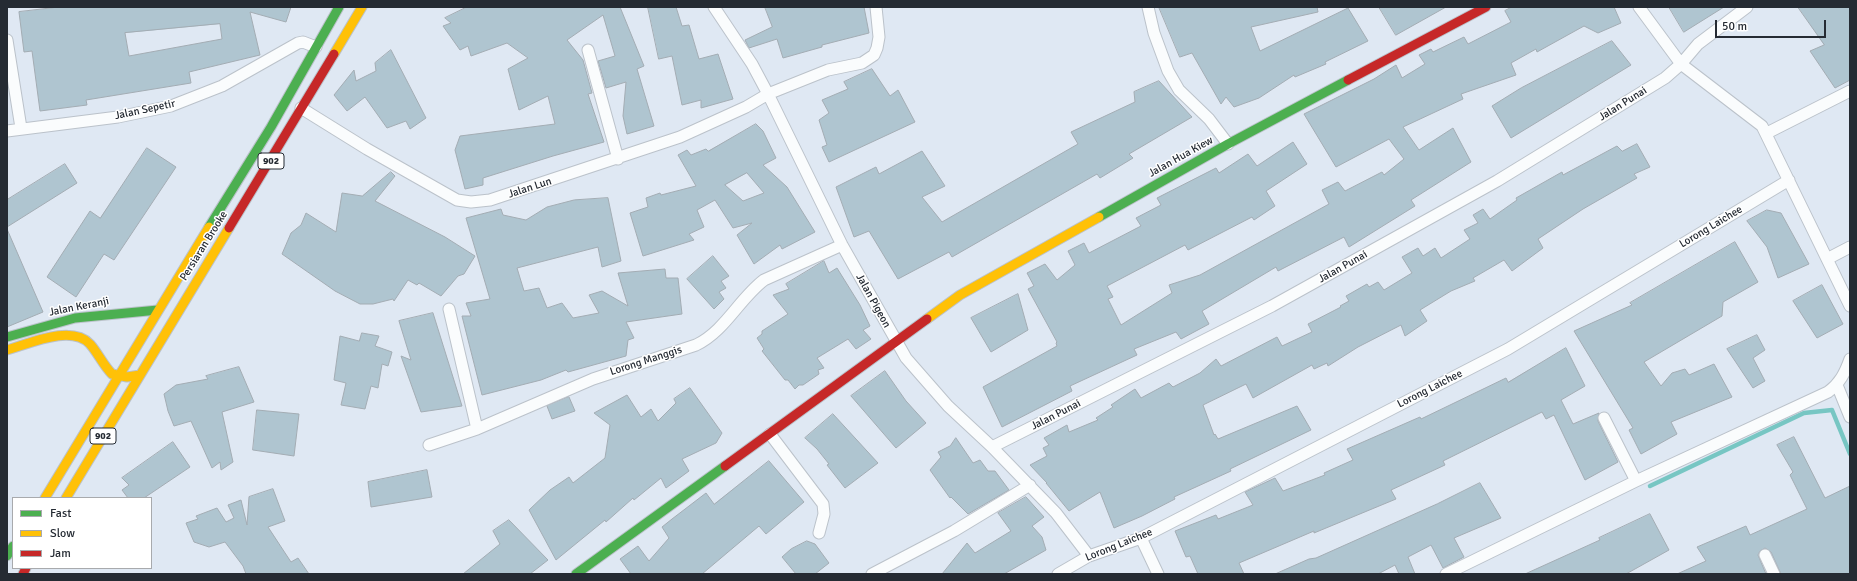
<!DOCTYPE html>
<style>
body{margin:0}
#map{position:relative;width:1857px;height:581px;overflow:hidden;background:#dfe8f3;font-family:Signika,sans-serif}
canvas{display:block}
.frame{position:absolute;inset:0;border:8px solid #252b33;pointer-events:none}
.legend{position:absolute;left:12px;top:497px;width:140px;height:72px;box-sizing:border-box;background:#fff;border:1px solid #a8aaad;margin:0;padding:5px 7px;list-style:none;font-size:12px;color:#252b33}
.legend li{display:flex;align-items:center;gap:8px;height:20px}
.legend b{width:20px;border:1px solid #a8aaad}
.scale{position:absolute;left:1715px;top:20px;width:111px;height:18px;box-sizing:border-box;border:2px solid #252b33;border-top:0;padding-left:5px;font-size:12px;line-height:14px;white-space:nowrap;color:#252b33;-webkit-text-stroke:3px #fff;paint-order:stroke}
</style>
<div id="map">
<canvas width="1857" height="581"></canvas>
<div class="frame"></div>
<ul class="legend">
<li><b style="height:5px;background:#4caf50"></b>Fast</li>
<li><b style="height:5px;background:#ffc107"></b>Slow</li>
<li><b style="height:5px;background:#c62828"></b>Jam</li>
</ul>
<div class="scale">50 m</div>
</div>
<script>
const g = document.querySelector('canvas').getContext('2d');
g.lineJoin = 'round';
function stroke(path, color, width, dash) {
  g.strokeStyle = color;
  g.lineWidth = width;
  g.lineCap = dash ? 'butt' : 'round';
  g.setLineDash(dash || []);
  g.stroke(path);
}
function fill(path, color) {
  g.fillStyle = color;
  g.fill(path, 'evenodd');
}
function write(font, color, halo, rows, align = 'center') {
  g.font = font + ' Signika,sans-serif';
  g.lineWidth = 3;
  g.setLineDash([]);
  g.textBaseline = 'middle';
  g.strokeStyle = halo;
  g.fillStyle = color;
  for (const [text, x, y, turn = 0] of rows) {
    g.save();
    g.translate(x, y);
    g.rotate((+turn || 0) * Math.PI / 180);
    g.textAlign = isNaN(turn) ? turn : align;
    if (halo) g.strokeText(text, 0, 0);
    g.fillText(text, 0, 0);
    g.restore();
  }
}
const stream = new Path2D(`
 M1650 486 1804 413 1832 410 1850 454`);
const building = new Path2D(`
 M59 7H291L286 22 250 12 260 55 189 72 191 83 86 100 87 105 40 111 32 51 24 52 19 12ZM220 24 222 39 129 56 125 33Z
 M467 7H620L644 66 637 69 654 126 627 134 623 116 626 82 606 88 598 61 615 56 603 15 567 40 583 60 592 93 588 94 604 142 553 156 483 178V185L465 189 455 150 460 136 555 124 548 96 519 110 508 69 528 58 507 43 471 56 468 46 460 50 443 26 451 23 445 18Z
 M648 7H676L682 26 689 25 699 59 718 54 733 99 701 108V100L682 105 672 56 659 59Z
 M765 7H864L869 33 822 45V47L783 58 777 39 749 48 745 40 772 27Z
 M1159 7H1317L1318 12 1251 27 1260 51 1348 8 1368 41 1325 62 1326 64 1295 77 1294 75 1259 98 1234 107 1226 97 1221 104 1192 53 1180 57Z
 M1379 7H1446L1396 35Z
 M1512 7H1614L1621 23 1598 33 1584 26 1537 52 1536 49 1511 63 1516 75 1461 94 1463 99 1403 127 1419 150 1453 128 1471 162 1411 200 1415 206 1349 247 1344 237 1278 271 1276 267 1202 311 1209 324 1181 339 1176 332 1134 349 1137 355 1070 386 1072 391 1002 427 983 387 1057 346 1056 343 1057 342 1028 289 1034 286 1027 273 1045 264 1057 280 1075 265 1068 251 1084 243 1089 253 1141 226 1136 218 1161 205 1157 198 1216 168 1219 173 1248 154 1257 166 1293 142 1307 164 1266 191 1275 206 1254 220 1252 217 1188 250 1185 245 1107 286 1113 297 1108 299 1121 325 1172 293 1169 285 1200 275 1329 204 1322 190 1338 182 1345 191 1382 172 1384 175 1404 159 1389 139 1336 167 1304 114 1374 79 1396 65 1402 78 1425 64 1419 55 1431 49 1433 52 1464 37 1468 44 1511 22 1505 11Z
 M1669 7H1724L1684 32Z
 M1798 7H1850V80L1835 88 1810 51 1824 45Z
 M1612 41 1631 65 1511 138 1492 106 1521 88Z
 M391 50 426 118 410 129 406 121 387 128 365 97 347 111 334 95 354 70 356 81 376 71 375 63Z
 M872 69 890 96 898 90 915 122 829 162 822 147 827 145 819 120 829 113 822 100 848 89 844 82Z
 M1159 81 1192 117 1129 154 1133 158 1100 178 1097 174 952 257 949 252 898 279 869 231 854 237 836 187 876 167 879 174 922 151 945 186 922 197 942 222 1078 144 1071 132 1135 102 1134 92Z
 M756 124 763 131 776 158 763 165 787 187 815 232 782 249 780 245 754 264 737 235 752 223 733 228 715 200 697 210 704 227 689 234 694 240 643 256 630 213 648 207 646 198 660 193 661 195 696 186 678 155 687 150 691 155 706 149 708 151ZM747 173 764 193 743 201 725 185Z
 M1637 144 1650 167 1634 174 1637 178 1583 209 1538 239 1543 248 1512 271 1504 260 1473 278 1475 281 1451 291 1420 310 1427 321 1405 336 1401 325 1358 347 1328 366 1327 363 1314 369 1312 365 1253 398 1246 384 1203 405 1214 435 1215 434 1218 439 1297 406 1311 430 1230 469 1231 471 1174 497 1175 499 1142 516 1114 528 1100 492 1069 511 1046 483H1047L1030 465 1047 456 1043 448 1049 445 1044 438 1067 425 1069 432 1098 420 1096 418 1113 407 1111 405 1135 389 1141 398 1169 383 1173 387 1200 373 1216 359 1221 366 1277 337 1282 346 1312 332 1308 324 1341 307 1340 306 1349 301 1346 296 1367 284 1369 287 1378 282 1384 290 1412 273 1402 257 1418 248 1423 256 1435 248 1441 258 1470 239 1464 230 1478 223 1473 215 1483 209 1490 219 1517 200 1516 198 1562 172 1563 175 1617 146 1622 151Z
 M147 148 176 167 114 260 104 254 76 297 47 277 90 211 100 218Z
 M65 164 77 183 7 227V200Z
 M391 172 395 176 375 201 445 237 475 256 464 274 458 276 441 296 419 283 417 285 408 280 394 301 393 299 373 304H360L335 291 282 254 291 233 301 225 306 213 336 232 342 193 362 196Z
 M608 198 621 261 602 267 598 247 517 268 524 291 539 288 547 308 562 303 573 318 599 313 589 295 602 291 628 306 618 273 665 269 666 278H678L682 314 626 322 634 338 628 340 626 356 568 372 566 370 541 380 482 395 462 316H471L466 303 490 299 466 218 501 209 503 215 526 220 547 207 574 200Z
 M1767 210 1781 213 1809 264 1778 278 1767 247 1747 221Z
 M7 229 43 312 7 327Z
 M1735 242 1758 282 1723 302 1722 316 1644 362 1661 386 1672 373 1685 369 1689 375 1714 364 1732 397 1671 422 1677 434 1641 454 1629 430 1633 428 1574 331 1632 305 1630 303Z
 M713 256 729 276 721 281 726 288 719 292 724 299 714 309 687 279Z
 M824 261 829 273 837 268 860 305 870 326 863 330 871 339 856 349 848 339 817 358 824 368 818 370 819 374 803 385H799L795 389 788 380H785L762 351 764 349 757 338 762 334V331L788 314 773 295 789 289 786 284Z
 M1822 285 1843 324 1817 338 1793 301Z
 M1018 294 1028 330 991 352 971 318Z
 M433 313 462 406 421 412 401 356 411 360 399 321Z
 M362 333 379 336 375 346 392 352 388 366 382 364 378 388 371 386 365 409 341 405 346 383 334 380 340 336 359 341Z
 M1757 335 1765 350 1753 358 1765 381 1753 388 1727 349Z
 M1566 348 1585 386 1561 400 1573 424 1599 413 1598 421 1618 462 1585 480 1554 415 1546 419 1542 412 1443 461 1445 465 1391 490 1396 499 1314 533V531L1239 563 1244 574H1198L1190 556 1186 557 1175 531 1216 515 1218 519 1253 505 1245 492 1275 478 1283 491 1325 475 1324 473 1353 460 1347 449 1420 417 1421 419 1506 378 1508 382Z
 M239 367 254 402 222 412 233 462 221 470 220 462 212 468 191 421 174 426 168 411 164 394 176 385 208 379 206 376Z
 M885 371 906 401 926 423 896 448 851 396Z
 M690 388 722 433 716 443 682 459 689 471 666 488 661 478 634 500 633 498 606 522 605 520 556 560 529 510 550 490 569 477 573 483 605 458 610 425 594 413 627 395 641 417 651 409 658 421 676 403 674 399Z
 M569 397 575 411 552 419 547 406Z
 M257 410 299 414 294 456 253 450Z
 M833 414 878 463 845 488 827 465 829 464 817 449 805 438Z
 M1794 437 1825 498 1850 486V574H1781L1771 552 1765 548 1760 551 1758 555 1766 574H1677L1706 561 1697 547 1746 526 1750 535 1807 509 1790 475 1793 472 1777 445Z
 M956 438 973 463 980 460 988 471H995L1009 490 968 514 951 497 950 498 930 470 941 457 938 452 950 446Z
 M173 442 190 467 144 498H128L122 490 129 485 122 478Z
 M769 461 804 502 766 534 759 526 702 574H631L620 559 638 546 649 561 669 538 662 527 672 519 706 493 714 504Z
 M427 470 432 497 371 507 368 482Z
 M1480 483 1501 518 1454 538 1464 557 1443 568 1431 545 1408 557 1415 574H1399L1395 565 1378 574H1275L1309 559 1316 558 1437 504Z
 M273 489 285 521 268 527 291 562 298 558 309 574H246L243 566 225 542 209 547 194 542 186 523 198 519 196 516 217 508 226 522 234 518 228 505 241 500 247 525 249 497Z
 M1026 497 1044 517 1032 526 1042 537 1046 550 1004 574H942L967 543 975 553 1011 531 998 513Z
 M1650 514 1669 550 1626 574H1525L1600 540 1599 538Z
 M509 520 548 560 530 574H463L500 544 493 531Z
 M807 541 815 544 829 563 815 574H796L782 557 791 549Z`);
const street = new Path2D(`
 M714 7 752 64 768 94 842 245 906 358 948 406 992 447 1056 513 1089 556
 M1148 7 1154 33 1168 71 1179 90 1209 119 1228 144
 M1639 7 1681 64 1762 126 1850 306
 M7 40 21 128
 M588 50 618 159
 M301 108 367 149 457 200 471 202 490 200 680 137 746 107 768 94 828 70 862 63 874 55 877 48 879 37 876 7
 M7 131 118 117 171 106 222 86 298 43 303 42 316 47
 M1767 133 1850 91
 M1827 259 1850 247
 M449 309 477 429
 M1837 385 1850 417
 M1604 418 1636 481
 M770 434 823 504 824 514 819 533
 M429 445 477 429 593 379 696 345C725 331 739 299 764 280L842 245
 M992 447 1272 306 1497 181 1665 78 1681 64 1698 44 1747 7
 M1141 538 1158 574
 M1765 555 1774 574
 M872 574 954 531 1030 485
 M1058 574 1089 556 1141 538 1508 349 1789 180
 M1446 574 1636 481 1828 392C1840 383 1845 373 1850 359`);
const fast = new Path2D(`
 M1099 217 1228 144 1348 80
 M209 227 271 127 339 7
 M7 337 75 318 158 310
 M7 556 13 546
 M576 574 725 466`);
const slow = new Path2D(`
 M334 54 362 7
 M927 319 960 295 1099 217
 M7 350C29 344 71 324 90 344 98 353 103 365 112 374L127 377 140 375
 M45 498 209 227
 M66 498 229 228`);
const jam = new Path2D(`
 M1348 80 1486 7
 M229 228 334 54
 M725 466 927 319
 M23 574 26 568`);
const shields = [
 [271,161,26],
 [103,436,26]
];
const shieldNames = [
 ["902",271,161],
 ["902",103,436]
];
const streetNames = [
 ["Jalan Punai",1623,104,-32],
 ["Jalan Sepetir",145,110,-12],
 ["Jalan Hua Kiew",1181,157,-29],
 ["Jalan Lun",530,188,-18],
 ["Lorong Laichee",1711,227,-31],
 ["Persiaran Brooke",204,246,-58],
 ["Jalan Punai",1343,267,-29],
 ["Jalan Pigeon",873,301,61],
 ["Jalan Keranji",79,307,-11],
 ["Lorong Manggis",646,361,-18],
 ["Lorong Laichee",1430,389,-27],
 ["Jalan Punai",1056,415,-27],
 ["Lorong Laichee",1119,545,-22]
];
stroke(stream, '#77c6c3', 4.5);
fill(building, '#afc5d0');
stroke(building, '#a3acb3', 1);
stroke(street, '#bbc2ca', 13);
stroke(fast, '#bbc2ca', 11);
stroke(slow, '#bbc2ca', 11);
stroke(jam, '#bbc2ca', 11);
stroke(street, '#fafcfd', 11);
stroke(fast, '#4caf50', 9);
stroke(slow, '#ffc107', 9);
stroke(jam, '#c62828', 9);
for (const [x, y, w] of shields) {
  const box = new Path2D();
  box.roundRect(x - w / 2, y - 8, w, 16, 3);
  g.fillStyle = '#fff';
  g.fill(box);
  stroke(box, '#252b33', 1);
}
write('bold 10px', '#252b33', null, shieldNames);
write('11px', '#252b33', '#fff', streetNames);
</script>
